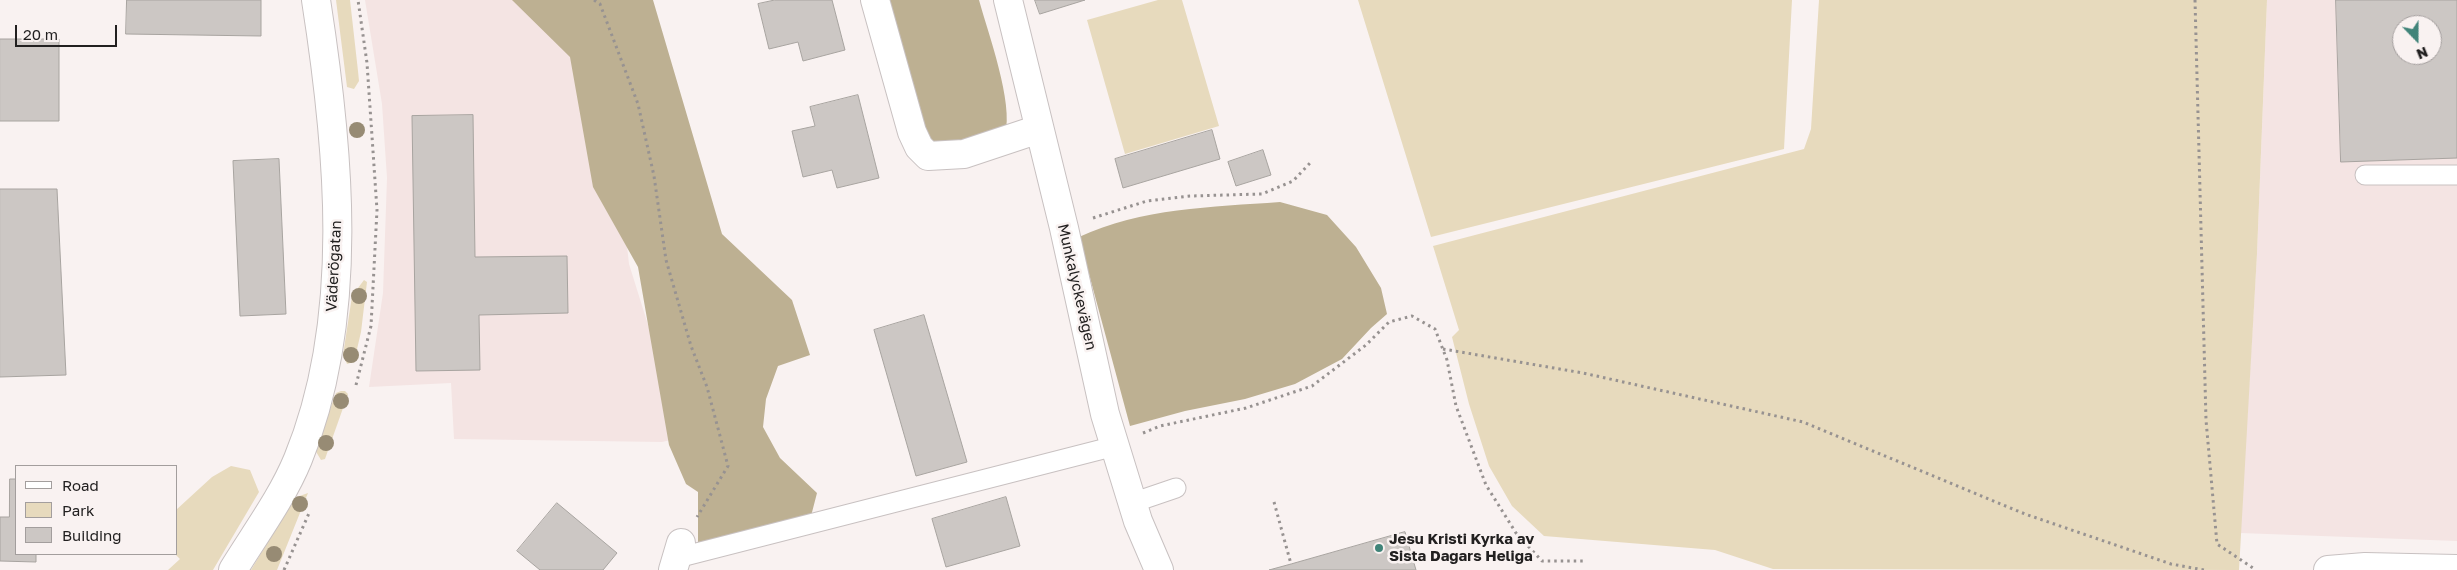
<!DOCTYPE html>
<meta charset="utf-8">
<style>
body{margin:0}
#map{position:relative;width:2457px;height:570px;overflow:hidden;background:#f9f2f1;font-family:"Golos Text",sans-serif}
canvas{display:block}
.legend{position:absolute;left:15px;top:465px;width:162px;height:90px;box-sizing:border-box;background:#f9f2f1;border:1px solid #a39e9d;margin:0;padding:6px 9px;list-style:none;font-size:15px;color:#222020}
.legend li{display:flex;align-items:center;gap:10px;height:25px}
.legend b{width:25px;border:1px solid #a39e9d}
.north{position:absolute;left:2392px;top:15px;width:50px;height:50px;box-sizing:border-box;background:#f9f2f1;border:1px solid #a39e9d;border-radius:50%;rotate:158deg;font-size:14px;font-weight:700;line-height:20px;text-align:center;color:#222020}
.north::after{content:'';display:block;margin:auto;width:18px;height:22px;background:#408479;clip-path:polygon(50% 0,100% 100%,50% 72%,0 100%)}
.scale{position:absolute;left:15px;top:25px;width:102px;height:22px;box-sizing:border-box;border:2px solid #222020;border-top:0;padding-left:6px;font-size:15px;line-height:18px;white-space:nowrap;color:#222020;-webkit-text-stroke:4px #f9f2f1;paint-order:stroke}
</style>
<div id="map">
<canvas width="2457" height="570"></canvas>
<ul class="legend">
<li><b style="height:6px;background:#fff"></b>Road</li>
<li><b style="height:14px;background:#e7dabd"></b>Park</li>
<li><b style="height:14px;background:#ccc7c4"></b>Building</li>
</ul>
<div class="north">N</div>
<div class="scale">20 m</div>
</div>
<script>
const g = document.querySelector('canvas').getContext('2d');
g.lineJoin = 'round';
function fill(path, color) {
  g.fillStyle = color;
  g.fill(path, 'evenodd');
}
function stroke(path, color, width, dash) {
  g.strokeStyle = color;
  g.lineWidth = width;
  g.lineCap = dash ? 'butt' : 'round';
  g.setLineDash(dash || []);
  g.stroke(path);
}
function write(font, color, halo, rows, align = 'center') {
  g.font = font + ' "Golos Text",sans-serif';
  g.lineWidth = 5;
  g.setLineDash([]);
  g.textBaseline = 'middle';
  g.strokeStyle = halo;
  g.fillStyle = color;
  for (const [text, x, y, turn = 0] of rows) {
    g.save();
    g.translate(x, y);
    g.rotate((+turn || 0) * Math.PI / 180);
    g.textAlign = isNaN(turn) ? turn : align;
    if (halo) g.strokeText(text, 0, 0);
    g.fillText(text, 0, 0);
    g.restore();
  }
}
const built = new Path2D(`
 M365 0H562L611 102 629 264 683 437 662 442 454 439 451 383 369 387 383 293 387 178 382 104Z
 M2267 0H2457V541L2240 533 2257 254ZM2402 25H2432V55H2402Z`);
const green = new Path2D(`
 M336 0H350L358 71 359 81 354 89 347 87Z
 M1158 0H1182L1219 126 1125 154 1087 20Z
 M1358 0H1792L1784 149 1431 237Z
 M1819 0H2267L2257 254 2239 570 1773 569 1715 550 1544 536 1512 506 1489 466 1469 404 1452 337 1459 330 1433 246 1804 149 1811 129Z
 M364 280 367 282 361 332 354 362 347 364 343 355 352 296Z
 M341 391H345L348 394 325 459 321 460 315 450 336 393Z
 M231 466 250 470 259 492 213 570H168L180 559 175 554 176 510 212 477Z
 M308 493 277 570H251L294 498Z`);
const forest = new Path2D(`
 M512 0H653L722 234 792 300 810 355 778 366 766 399 763 427 780 458 817 493 810 520 698 545V492L686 484 669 445 638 267 593 187 570 57Z
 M883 0H979C988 33 1014 103 1005 135L934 147 922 132Z
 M1280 202 1327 215 1356 247 1381 288 1387 314 1371 328 1342 359 1295 384 1245 399 1185 411 1130 426 1079 237C1141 208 1212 207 1280 202Z`);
const building = new Path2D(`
 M127 0H261V36L126 34Z
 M775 0H832L845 50 803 61 798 42 769 49 758 4Z
 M1035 0H1085L1040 14Z
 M2336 0H2457V158L2341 162ZM2402 25H2432V55H2402Z
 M0 39H59V121H0Z
 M858 95 879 178 837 188 832 170 803 177 792 131 815 126 810 107Z
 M473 115 475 257 567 256 568 313 479 315 480 370 416 371 412 116Z
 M1212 130 1220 159 1123 188 1115 159Z
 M1263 150 1271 175 1236 186 1228 162Z
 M279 159 286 314 240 316 233 161Z
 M0 189H57L66 375 0 377Z
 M924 315 967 462 916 476 874 330Z
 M10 479H16V554H36V562L0 561V517H9Z
 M1006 497 1020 546 946 567 932 519Z
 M557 503 617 553 603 570H540L517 551Z
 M1405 532 1416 570H1269L1291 564Z`);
const path = new Path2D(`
 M594 0 600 4 638 104 654 176 666 260 691 346 707 387 728 466 697 517
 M2195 0 2206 420 2217 544 2256 570
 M1093 218 1147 201 1190 196 1262 194 1293 181 1311 162
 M1443 349 1583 373 1803 422 2025 514 2171 564 2204 570
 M356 385 371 326 377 210 367 63 358 0
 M1143 433 1160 426 1246 408 1312 386 1366 345 1389 322 1412 316 1435 329 1447 360 1456 406 1486 485 1516 533 1542 561H1583
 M1274 502 1291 564
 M284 570 310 511`);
const lane = new Path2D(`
 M2365 175H2457
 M1132 503 1176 488
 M677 558 1115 446`);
const street = new Path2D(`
 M875 0 912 132 919 147 928 156 964 154 1039 129
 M1008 0 1064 228 1105 414 1138 521 1159 570
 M233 570C255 534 282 498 298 459 356 318 339 147 316 0
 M673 570 681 543
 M2328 570 2365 567 2457 569`);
const trees = [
 [357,130],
 [359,296],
 [351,355],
 [341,401],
 [326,443],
 [300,504],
 [274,554]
];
const markers = [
 [1379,548,5,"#408479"]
];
const streetNames = [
 ["Väderögatan",334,266,-87],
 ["Munkalyckevägen",1077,287,77]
];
const poiNames = [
 ["Jesu Kristi Kyrka av",1389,539],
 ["Sista Dagars Heliga",1389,556]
];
fill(built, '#f4e4e3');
fill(green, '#e7dabd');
fill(forest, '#bdb092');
fill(building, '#ccc7c4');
stroke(building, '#a8a4a0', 1);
stroke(lane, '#c8c1c1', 21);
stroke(street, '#c8c1c1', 30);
stroke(path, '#979291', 3, [2.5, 4]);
stroke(lane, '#fff', 19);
stroke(street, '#fff', 28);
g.fillStyle = '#978b74';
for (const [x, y] of trees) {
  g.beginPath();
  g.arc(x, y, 8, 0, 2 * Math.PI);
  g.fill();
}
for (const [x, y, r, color] of markers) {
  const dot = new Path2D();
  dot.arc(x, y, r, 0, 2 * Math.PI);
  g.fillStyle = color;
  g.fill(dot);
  stroke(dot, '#f9f2f1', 2);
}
write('15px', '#222020', '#f9f2f1', streetNames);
write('bold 15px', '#222020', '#f9f2f1', poiNames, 'left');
</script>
